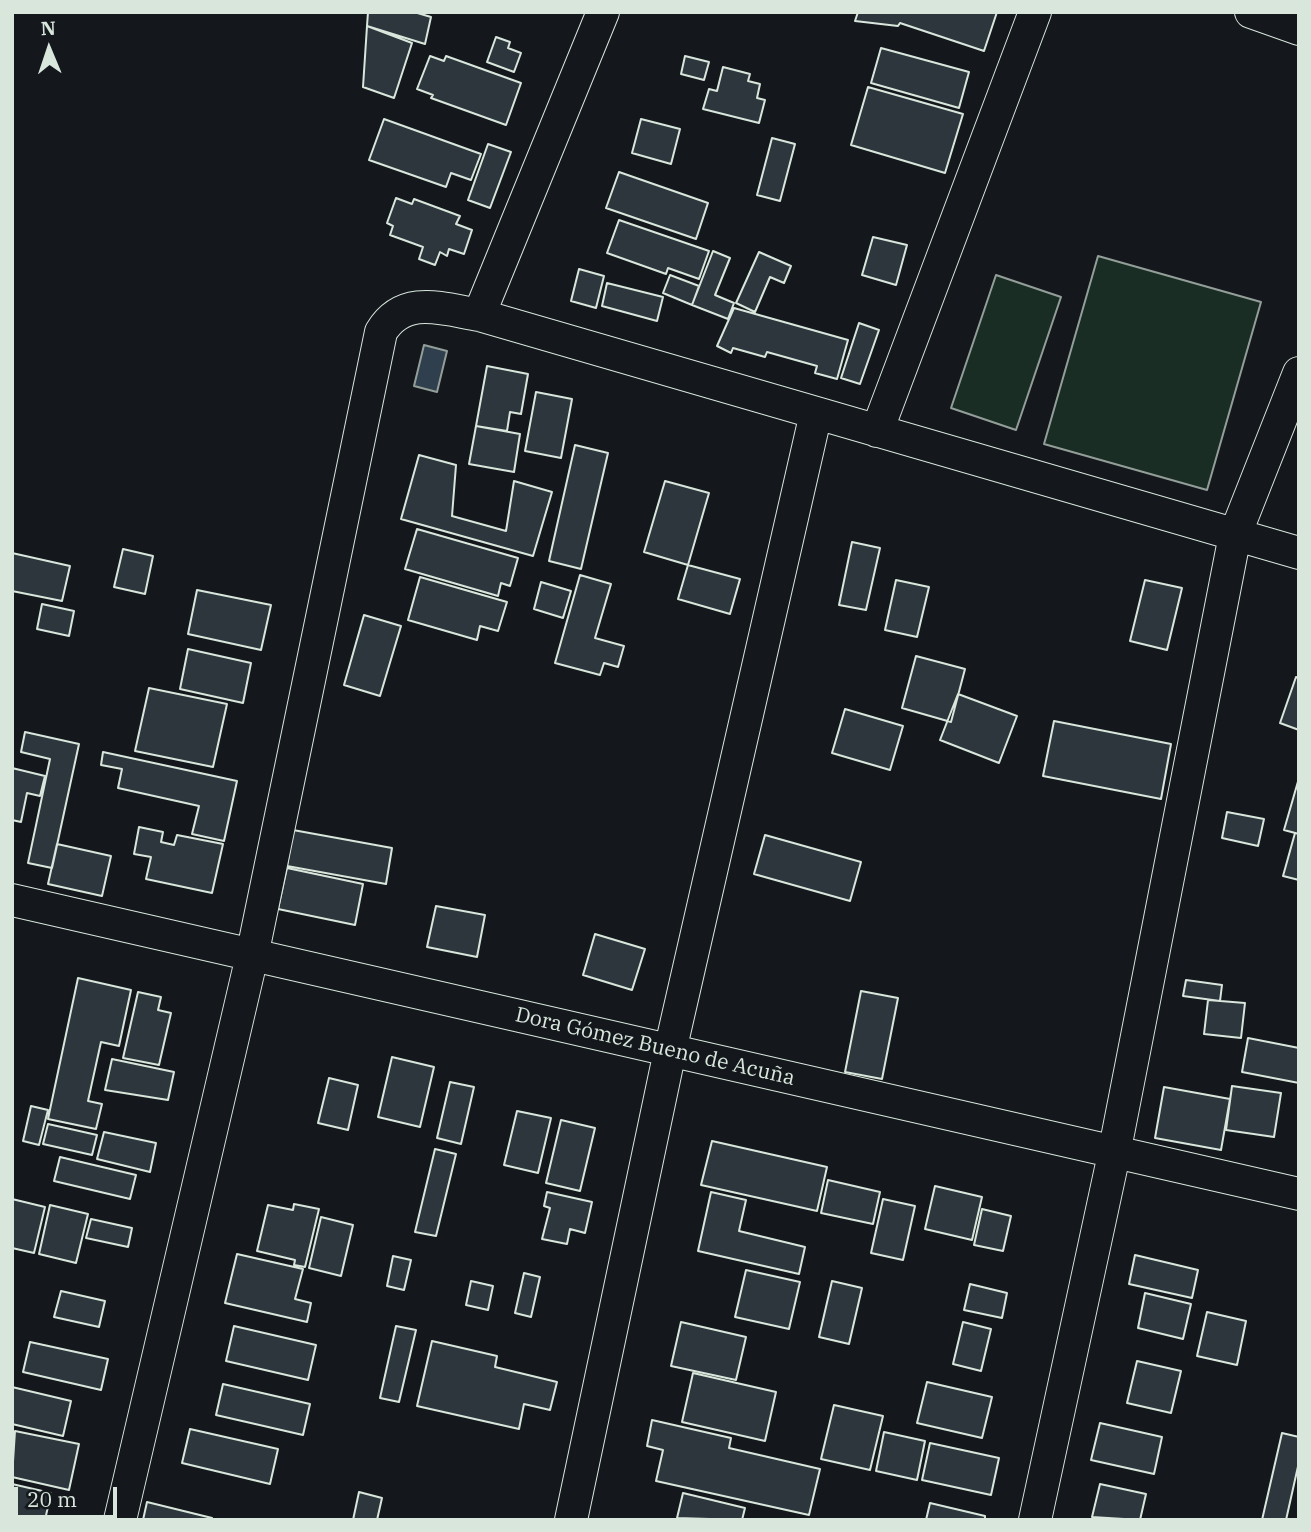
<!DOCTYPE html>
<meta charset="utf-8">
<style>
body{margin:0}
#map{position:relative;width:1311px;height:1532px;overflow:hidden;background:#14181c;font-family:"IBM Plex Serif",serif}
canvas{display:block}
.frame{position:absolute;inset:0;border:14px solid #d8e6dc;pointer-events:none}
.north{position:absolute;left:14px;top:14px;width:70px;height:70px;-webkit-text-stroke:5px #14181c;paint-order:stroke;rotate:358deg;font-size:19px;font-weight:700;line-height:28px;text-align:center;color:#d8e6dc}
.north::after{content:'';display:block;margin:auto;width:24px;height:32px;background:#d8e6dc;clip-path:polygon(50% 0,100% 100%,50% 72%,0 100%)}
.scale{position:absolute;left:14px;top:1487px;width:103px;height:32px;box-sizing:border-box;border:4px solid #d8e6dc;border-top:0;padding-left:9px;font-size:21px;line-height:24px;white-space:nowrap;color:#d8e6dc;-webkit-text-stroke:5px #14181c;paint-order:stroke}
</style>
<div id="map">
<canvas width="1311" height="1532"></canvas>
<div class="frame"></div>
<div class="north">N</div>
<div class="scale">20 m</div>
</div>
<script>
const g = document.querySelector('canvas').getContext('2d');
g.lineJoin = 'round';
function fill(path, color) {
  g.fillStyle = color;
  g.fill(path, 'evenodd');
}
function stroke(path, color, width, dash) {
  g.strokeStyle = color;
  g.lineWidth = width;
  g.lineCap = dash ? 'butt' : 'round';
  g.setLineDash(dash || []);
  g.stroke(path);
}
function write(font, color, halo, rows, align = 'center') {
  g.font = font + ' "IBM Plex Serif",serif';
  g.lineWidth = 5;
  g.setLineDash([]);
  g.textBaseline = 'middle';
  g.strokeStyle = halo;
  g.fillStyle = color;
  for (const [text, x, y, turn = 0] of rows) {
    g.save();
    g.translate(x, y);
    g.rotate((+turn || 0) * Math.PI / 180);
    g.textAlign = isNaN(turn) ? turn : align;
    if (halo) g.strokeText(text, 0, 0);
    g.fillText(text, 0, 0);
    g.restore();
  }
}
const green = new Path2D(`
 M1098 256 1261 302 1207 490 1044 444Z
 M996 275 1061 297 1016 430 951 408Z`);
const water = new Path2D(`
 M424 345 447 351 437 392 414 386Z`);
const building = new Path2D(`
 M368 12H414L431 17 425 44 367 26Z
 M858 12H997L984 51 900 23 898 26 855 21Z
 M367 26 412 43 394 98 363 87Z
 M496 37 510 42 508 48 521 53 514 72 487 62Z
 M881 48 969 72 959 108 871 83Z
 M430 56 444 61 446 56 521 83 506 125 431 98 433 95 417 89Z
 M685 56 709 62 704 80 681 74Z
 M723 67 750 74 748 81 760 84 757 98 765 100 759 123 703 109 709 89 717 91Z
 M868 87 963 114 945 173 851 145Z
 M384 119 481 154 471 180 451 173 446 187 369 160Z
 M641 119 680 129 671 164 632 153Z
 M772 138 795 144 780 201 757 195Z
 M488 144 511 152 490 208 468 200Z
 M619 172 708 203 696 239 606 208Z
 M396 198 412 204 414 199 460 216 456 224 472 230 464 254 449 249 447 256 440 252 435 265 419 259 423 247 390 235 393 226 387 223Z
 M619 220 709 251 699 279 668 268 666 274 607 253Z
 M873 237 907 245 896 285 862 275Z
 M713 251 730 258 715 295 734 303 728 319 692 305Z
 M759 252 791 266 784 283 770 277 755 312 736 303Z
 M579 269 604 276 596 308 571 301Z
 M670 275 699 286 692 305 663 293Z
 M607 283 663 297 657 321 602 306Z
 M734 308 848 340 837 379 815 373 817 366 767 352 765 357 733 348 731 353 717 346Z
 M859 323 879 330 860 384 841 378Z
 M487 366 528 374 521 414 510 412 507 431 476 426Z
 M536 392 572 399 561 458 525 451Z
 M476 426 520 434 514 472 469 464Z
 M575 445 608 453 581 569 549 561Z
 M419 455 456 465 452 516 506 531 514 481 552 492 533 556 401 519Z
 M665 481 709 493 688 565 644 552Z
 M417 529 518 558 510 586 501 583 498 596 405 569Z
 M852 542 880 548 866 610 839 605Z
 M123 549 153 556 145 594 114 587Z
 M12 553 70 566 62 601 12 591Z
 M688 565 740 579 730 614 678 599Z
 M580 575 611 584 595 638 624 646 618 667 604 663 600 675 555 663Z
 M420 577 507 602 498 631 480 626 477 640 408 620Z
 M896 580 929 587 917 637 885 630Z
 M1145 580 1182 588 1167 650 1130 641Z
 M541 582 571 591 563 618 534 609Z
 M197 590 271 605 261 650 188 634Z
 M42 604 74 611 69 636 37 629Z
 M364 615 401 626 380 696 344 685Z
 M188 649 251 663 243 703 180 689Z
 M916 656 965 669 951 722 902 708Z
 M1296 677 1299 678V730L1280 723Z
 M149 688 227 704 213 767 135 751Z
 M958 694 1017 716 999 763 940 740Z
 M845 709 903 726 890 770 832 753Z
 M1054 721 1171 744 1161 799 1043 776Z
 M25 732 79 744 52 868 28 863 50 759 21 752Z
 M103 752 237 781 224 841 192 834 199 806 118 788 122 769 101 765Z
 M12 768 45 776 40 796 27 793 21 822 12 820Z
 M1299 778V834L1284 830Z
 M1227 812 1264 819 1258 846 1222 838Z
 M139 827 163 832 161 842 174 845 177 835 223 844 212 893 146 879 151 857 134 854Z
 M293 830 392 848 386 884 287 866Z
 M1295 833 1299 834V880L1283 876Z
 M765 835 861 862 850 901 754 874Z
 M57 844 111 856 102 896 48 884Z
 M287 868 363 884 355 925 278 909Z
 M436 906 485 915 477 957 427 947Z
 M595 934 645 949 632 990 583 975Z
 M78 978 131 990 119 1046 101 1042 88 1101 102 1104 96 1129 48 1119Z
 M1186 980 1222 985 1220 1001 1183 996Z
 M861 991 898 998 882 1079 845 1072Z
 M138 992 161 997 158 1010 171 1013 159 1065 123 1058Z
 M1208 1000 1245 1003 1241 1038 1204 1034Z
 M1248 1038 1299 1048V1083L1242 1072Z
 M392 1057 434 1067 420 1127 378 1117Z
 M112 1059 174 1072 168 1100 105 1090Z
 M329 1078 358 1085 348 1130 318 1123Z
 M450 1082 474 1087 461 1144 437 1138Z
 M1232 1086 1281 1093 1274 1137 1226 1130Z
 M1164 1087 1230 1099 1221 1150 1155 1138Z
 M31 1106 48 1110 39 1145 23 1141Z
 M517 1111 551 1118 538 1173 504 1165Z
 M561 1120 595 1128 580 1191 546 1183Z
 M48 1124 97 1135 92 1155 43 1144Z
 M104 1132 156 1143 150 1172 97 1159Z
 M712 1141 827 1167 817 1211 701 1185Z
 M435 1149 456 1154 436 1236 415 1232Z
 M60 1157 136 1175 130 1199 54 1181Z
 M828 1180 880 1192 873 1224 821 1213Z
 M935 1186 982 1197 972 1240 925 1229Z
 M547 1192 592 1202 585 1233 570 1229 567 1244 542 1239 550 1208 544 1206Z
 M711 1192 746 1200 739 1231 805 1247 799 1274 698 1251Z
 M12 1199 45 1207 34 1253 12 1248Z
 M883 1199 915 1206 903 1260 871 1253Z
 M294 1204 319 1209 305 1267 294 1265 295 1260 257 1251 268 1205 293 1210Z
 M50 1205 88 1214 76 1263 39 1254Z
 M982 1209 1011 1216 1003 1251 974 1245Z
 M321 1217 353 1225 341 1276 309 1268Z
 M91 1219 132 1228 128 1247 86 1238Z
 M237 1254 303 1269 295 1299 311 1303 307 1322 225 1303Z
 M1135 1255 1198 1270 1192 1298 1129 1284Z
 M393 1256 411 1260 404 1290 387 1286Z
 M746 1270 800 1282 789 1329 735 1317Z
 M524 1273 540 1277 531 1317 515 1313Z
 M471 1281 493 1286 488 1310 466 1305Z
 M832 1281 862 1288 849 1344 819 1337Z
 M970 1284 1007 1293 1002 1318 964 1310Z
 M61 1291 105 1301 99 1327 54 1317Z
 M1145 1293 1191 1304 1183 1339 1138 1328Z
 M1207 1312 1246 1321 1237 1365 1197 1356Z
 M681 1322 746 1337 736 1380 671 1366Z
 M963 1322 991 1329 981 1371 953 1364Z
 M234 1326 316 1345 308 1380 226 1361Z
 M396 1326 416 1330 399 1402 380 1398Z
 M432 1341 497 1356 495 1367 557 1382 550 1410 524 1404 519 1429 417 1406Z
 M30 1342 108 1359 101 1390 23 1372Z
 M1137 1361 1181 1371 1171 1413 1127 1403Z
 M693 1373 776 1392 765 1441 682 1422Z
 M927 1382 992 1397 982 1438 917 1423Z
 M223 1384 310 1404 303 1435 216 1415Z
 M12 1387 71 1401 63 1436 12 1424Z
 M834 1405 883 1416 870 1470 821 1459Z
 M652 1420 731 1438 729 1448 820 1469 809 1515 656 1481 663 1450 647 1446Z
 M1100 1423 1162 1437 1154 1474 1091 1460Z
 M190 1429 278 1449 270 1484 182 1463Z
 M15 1431 79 1444 69 1490 12 1477Z
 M884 1432 925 1441 917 1480 876 1471Z
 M1282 1433 1299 1437V1462L1286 1520H1262Z
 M930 1443 999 1458 991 1495 922 1480Z
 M12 1484 51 1493 45 1520H12Z
 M1100 1484 1146 1494 1140 1520 1092 1517Z
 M359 1492 382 1498 377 1520H353Z
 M683 1493 745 1508 742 1520 677 1518Z
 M147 1502 212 1518V1520H143Z
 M930 1503 985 1516V1520H926Z`);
const minor = new Path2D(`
 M1251 12 1299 29
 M479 315 603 12
 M877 431 1035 12
 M12 900 1299 1194
 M120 1520 252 956 381 332C404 294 443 309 479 315L1299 553
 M571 1520 670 1051 816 413
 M1035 1520 1113 1159 1235 535 1299 373`);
const streetNames = [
 ["Dora Gómez Bueno de Acuña",655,1047,13]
];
fill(green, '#1a2d24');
stroke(green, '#939e99', 2);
fill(water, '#2f3f4d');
stroke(water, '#939e99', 2);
fill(building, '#2c363c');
stroke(building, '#d8e6dc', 2);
stroke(minor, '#d8e6dc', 34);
stroke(minor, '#14181c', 32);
write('21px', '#d8e6dc', '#14181c', streetNames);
</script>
